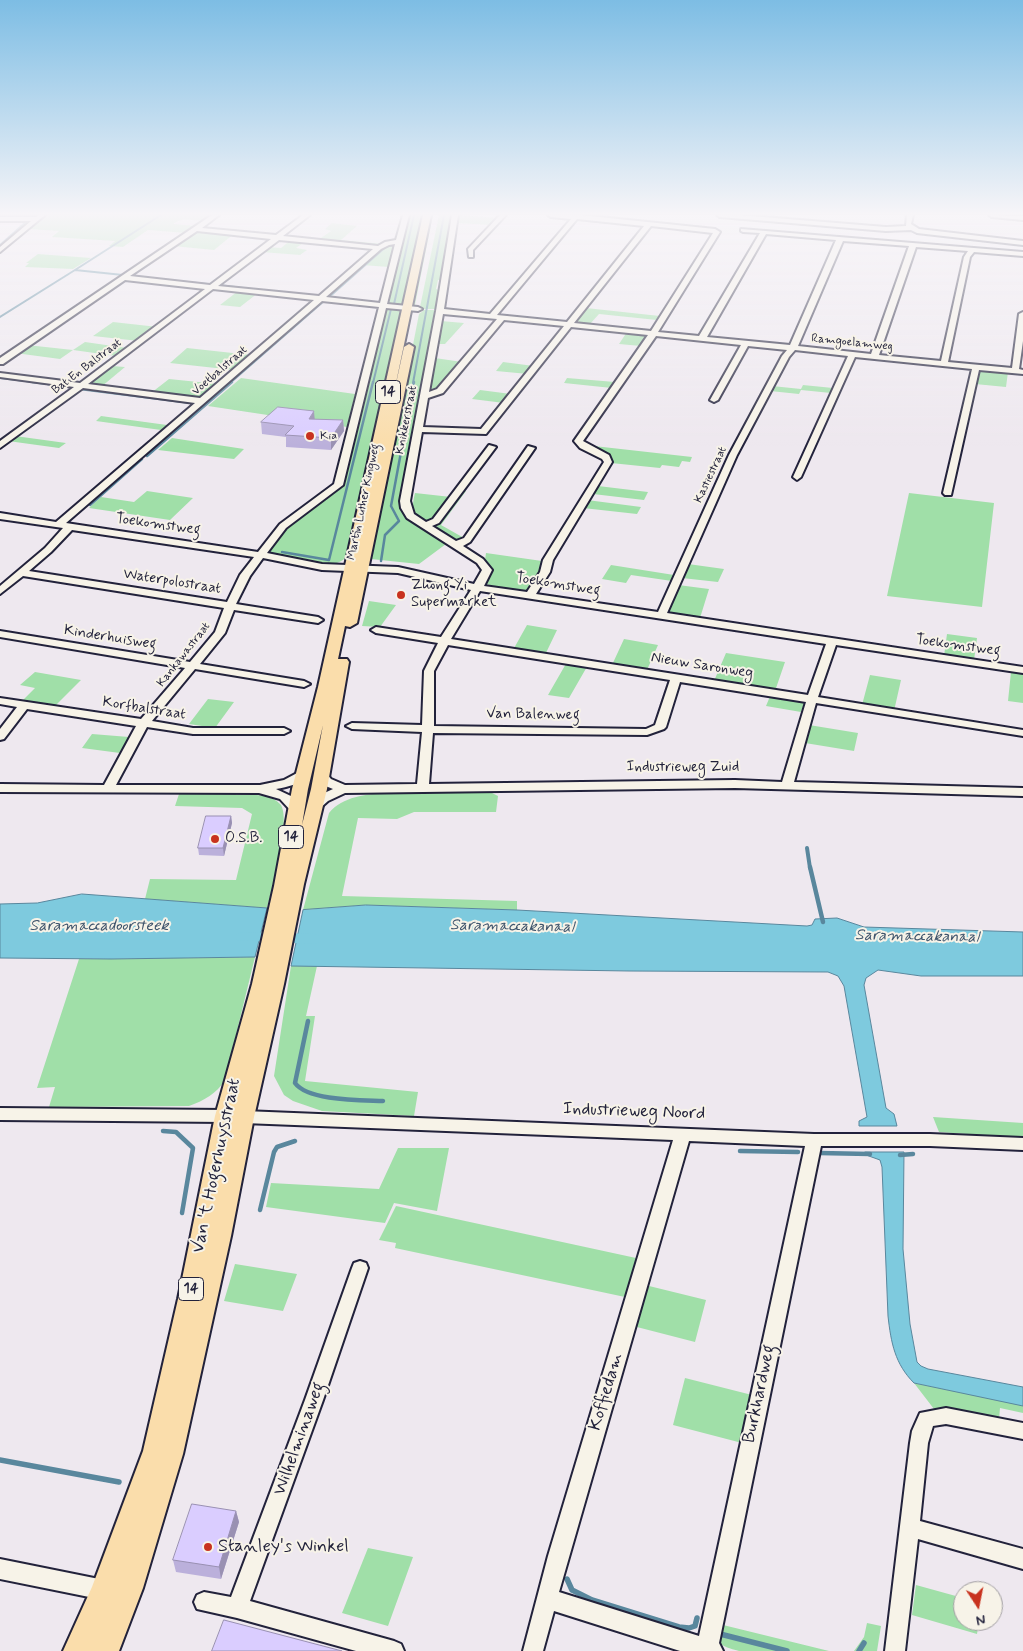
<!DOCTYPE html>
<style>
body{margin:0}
#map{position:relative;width:1023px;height:1651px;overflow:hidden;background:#eee8ef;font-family:Mynerve,sans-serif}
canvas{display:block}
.north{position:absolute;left:953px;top:1581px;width:50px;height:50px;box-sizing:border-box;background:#f7f3e8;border:1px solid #a29fa3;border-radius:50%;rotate:169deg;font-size:14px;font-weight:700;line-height:20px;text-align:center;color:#22223b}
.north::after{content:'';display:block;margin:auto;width:18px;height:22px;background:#c8321e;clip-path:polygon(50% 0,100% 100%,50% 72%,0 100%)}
</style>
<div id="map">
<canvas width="1023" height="1651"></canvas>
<div class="north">N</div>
</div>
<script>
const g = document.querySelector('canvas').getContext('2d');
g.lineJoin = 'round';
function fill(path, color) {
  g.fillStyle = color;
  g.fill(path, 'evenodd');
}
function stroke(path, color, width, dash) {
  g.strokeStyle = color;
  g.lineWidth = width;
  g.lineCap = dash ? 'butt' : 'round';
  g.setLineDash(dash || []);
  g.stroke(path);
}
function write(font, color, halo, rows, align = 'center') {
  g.font = font + ' Mynerve,sans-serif';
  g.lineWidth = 4;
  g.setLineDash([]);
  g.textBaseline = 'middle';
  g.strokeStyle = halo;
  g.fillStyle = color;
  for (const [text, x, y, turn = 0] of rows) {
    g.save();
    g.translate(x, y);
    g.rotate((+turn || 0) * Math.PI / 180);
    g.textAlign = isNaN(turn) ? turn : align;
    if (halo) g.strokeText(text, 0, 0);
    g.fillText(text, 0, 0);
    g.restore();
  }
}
const green = new Path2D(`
 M45 215H213C195 227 189 213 173 224L196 226 186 233 148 230 123 247 109 246 115 241 52 237 59 231 28 229Z
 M409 215H424L404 301C400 307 392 306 386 304Z
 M430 215H433L415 305 411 306Z
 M439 215H453L441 280H438L436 289 439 290 436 309H424L420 307Z
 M458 215 497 218 491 225 457 223Z
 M332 223 357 226 341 240 384 244C372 251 333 242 318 240L331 231 325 229Z
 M196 230 235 233 214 250 173 246Z
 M292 239 306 241 296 248 307 250 300 255 261 252 267 247 281 248Z
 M395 244 389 267 362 265 384 246Z
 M38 254 91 258 73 269 25 267 29 263H26Z
 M238 291 258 293 240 307 220 305Z
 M386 308 403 311 347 556C334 574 292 559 273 555L269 550 287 525 342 484Z
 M586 308 660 316 657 320 599 314 590 324 575 321Z
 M424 310H437L400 504 407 517 446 544 419 564 371 559 419 314Z
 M441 321 464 323 445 344H437Z
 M113 322 158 327 139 341 93 336Z
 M627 332 647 335 648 336 641 346 619 344Z
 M85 342 127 348 116 356 73 350 60 359 15 353 27 345 73 350Z
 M187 348 251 355 234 370 170 363Z
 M435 358 462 362 437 391 429 393Z
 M503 362 534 366 528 374 496 371Z
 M112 366 125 367 101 387 88 383Z
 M979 369 1008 372 1006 387 975 384Z
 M241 378 355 394 347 427 208 406Z
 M567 378 615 382 612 388 564 383Z
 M169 379 218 384 201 398 151 393Z
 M803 385 833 388 831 393 801 390 799 394 770 391 772 386 801 389Z
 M480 390 511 394 504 403 472 399Z
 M101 416 167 425 161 430 96 421Z
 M15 436 66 443 59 448 8 441Z
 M172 438 244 449 234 459 158 450Z
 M585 445 692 457 690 462 682 461 679 467 662 465 660 468 611 463Z
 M598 486 648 492 644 500 593 494Z
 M147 491 193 498 170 520 89 508 101 497 134 502Z
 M462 491H466L441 525 464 538 457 542 433 527Z
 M415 493 451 497 433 521 427 523C412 513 411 510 415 493Z
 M909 493 994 503 982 607 887 596Z
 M587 500 641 507 637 514 583 508Z
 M486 553 542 561C544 571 534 584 527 591H513L486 584 492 571 485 560Z
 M688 564 724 569 718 582 682 578Z
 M611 565 674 575 672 581 631 575 626 583 602 579Z
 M678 585 709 589 700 618 669 613 668 610Z
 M369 601 396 605 380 627 362 626Z
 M527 625 557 630 545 655 513 650Z
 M947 634 977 638 974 660 944 656Z
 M624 639 658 645 647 670 612 665Z
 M726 653 785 662 775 691 714 681Z
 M567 662 588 665 569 698 548 695Z
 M35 672 81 680 54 707 21 702 35 688 20 685Z
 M1011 672 1023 673V703L1008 701Z
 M870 675 901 680 894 711 862 705Z
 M771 694 805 702 801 712 766 706Z
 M208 699 234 702 215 728 189 724Z
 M809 725 858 733 854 751 805 743Z
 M92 734 129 737 120 753 82 748Z
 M180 791 236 792V795C249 795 270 793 280 804 292 816 272 891 267 908L145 899 150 879 236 880 252 814 242 808 175 806Z
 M387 792H490L498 796 496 812H414L397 819 358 818 342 896 517 901V910L366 905 303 910 329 813C343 796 366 795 387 792Z
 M255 957 225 1080C216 1094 205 1100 189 1106L49 1107 55 1087 37 1088 79 959Z
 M291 966H317L306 1016H315L305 1081 418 1092 414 1116 322 1111 293 1101 284 1095 274 1076Z
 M933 1117 1023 1123V1138L939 1132Z
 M398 1148H449L437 1211 394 1203 385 1223 266 1207 271 1183 379 1189Z
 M396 1206 636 1258 625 1297 395 1248 396 1243 379 1240Z
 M235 1264 297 1274 283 1311 224 1301Z
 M645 1285 706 1300 695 1342 633 1326Z
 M685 1378 752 1395 742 1443 673 1425Z
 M914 1383 1010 1402 1023 1406V1413L1000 1408 999 1419 946 1407 934 1409Z
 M368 1548 413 1557 388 1626 342 1613Z
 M916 1585 963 1598V1621H979L977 1634 912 1615Z
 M867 1623 881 1626 877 1651H854L864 1637Z
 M719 1624 829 1651H739C720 1646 715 1644 719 1624Z`);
const water = new Path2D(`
 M82 894 267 908 255 957 111 959 0 958V904L37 903Z
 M366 905 517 910 807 926 812 925 815 919 837 918 864 927 1023 932V976H921L878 970 866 978 864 985 886 1108 894 1114 897 1126H859V1121L867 1117 844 986 838 976 828 972 629 971 291 966 303 910Z
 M865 1152H904L903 1249 910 1324 917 1362 921 1366 928 1369 1023 1387V1406L914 1383C895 1364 891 1343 888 1316L882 1167 880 1160 866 1155Z`);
const streamFar4 = new Path2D(`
 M31 218 36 215
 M207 224 220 215
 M220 230 276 235
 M285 236 374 245
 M0 245 28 220
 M75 270 161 215
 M147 278 207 284
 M219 285 268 291
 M328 298 388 245
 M394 304 414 215
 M0 317 75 270 123 275
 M0 378 42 383
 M230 383 324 301
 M373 383 391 309
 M413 383 444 215`);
const streamFar3 = new Path2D(`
 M32 382 73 387
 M80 389 192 403
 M147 456 232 382
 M90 505 142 459
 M282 552 329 560 373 382
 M381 561 385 535 399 521 391 506 414 382`);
const streamFar2 = new Path2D(`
 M807 848 810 868`);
const streamFar1 = new Path2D(`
 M810 867 823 922
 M308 1021 295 1083C308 1101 361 1100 383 1101
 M163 1131 176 1132 193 1148 182 1213
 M740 1151 798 1152
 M819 1153 870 1154
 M900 1155 913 1154
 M260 1210 274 1152 277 1147 295 1141`);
const stream = new Path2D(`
 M0 1460 119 1482
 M567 1579 572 1590 592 1600 679 1627 689 1628 695 1626 697 1618
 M720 1634 787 1651
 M859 1651 864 1643`);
const canal = new Path2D(`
 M242 932 315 934 320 936 323 939 320 942 315 944 237 940 235 937 237 934Z`);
const minor = new Path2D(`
 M39 215H45L0 252V247L31 221H0V217H36Z
 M212 215H219L202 228 276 235 303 215H310L283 236 378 246 385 242 396 240 403 215H409L387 304 418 307 422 309 418 311 386 308 343 485 286 528 267 553 322 564 398 567 474 584 482 570 477 563 407 518 401 508 400 501 436 311 452 215H458L444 309 490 314 571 219 551 217 548 215H580L715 229 720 232 658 332 699 336 760 233 743 232 741 231V229L1023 252V256L974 252 970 257 948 362 1012 368 1019 314 1023 312V341L1019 369 1023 370V374L979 370 951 495H945L943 493 972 369 855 357 801 477 797 480 793 477 848 356 795 350 789 357 737 455 667 613 1023 667V673L836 645 818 697 1023 730V736L816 703 794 782 1023 788V796L735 788 345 793 328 801 319 809H311L309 806 320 795 333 789 323 785 315 775 321 771 325 772 331 779 345 785 417 784 422 732 352 729 346 726 352 723 422 725 424 671 438 643 376 633 371 630 376 627 441 637 471 590 398 573 322 570 263 558 250 576 236 604 318 617 323 620 318 623 234 610 225 633 200 664 304 681 310 684 304 687 195 669 152 721 193 728H284L290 731 284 734H193L147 727 116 785H260L284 780 299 772H307L309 775C300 784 288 787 276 789L293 797 302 809 300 812H292L280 799 259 793 0 792V784L104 785 136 726 27 709 4 739 0 740V729L17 707 0 704V698L141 719 185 668 0 637V631L190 662 215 632 224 608 23 576 0 594V586L45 548 63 528 0 519V513L56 522 195 403 83 388 0 448V441L74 387 0 377V373L80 383 205 289 125 280 3 364H0V358ZM577 219 644 226 567 322 497 315ZM651 226 713 233 651 331 574 323ZM197 231 271 239 210 285 130 276ZM766 234 836 240 790 345 707 337ZM279 240 373 249 319 296 218 286ZM843 241 909 246 871 354 798 346ZM395 244 380 303 326 297 381 249 389 245ZM916 247 968 251 964 257 941 361 879 355ZM213 289 314 300 200 398 88 384ZM322 301 379 307 334 484 280 524 258 552 66 523ZM443 314 497 319 437 389 429 392ZM504 320 564 326 481 429 423 427 428 398 443 393ZM571 327 648 335 574 441 580 448 602 459 604 462 543 560 540 572 527 592 484 586 492 570 483 559 463 546 470 542 535 448 528 446 464 538 456 541 432 526 439 523 496 447 489 445 433 519 426 522 414 514 410 501 422 432 486 434ZM656 336 741 345 710 400 714 402 718 400 748 346 787 350 782 356 729 455 658 612 536 594 550 572 553 560 612 462 609 455 583 441ZM72 530 254 557 240 575 227 602 29 571 51 552ZM480 591 826 644 808 695 451 639ZM448 645 670 680 655 725 646 729 434 726V671ZM680 682 806 702 782 782 735 780 429 784 433 733 647 735 664 729 666 727Z
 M500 215H506L473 250V257H469L468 249Z
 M717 215H738L886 227 906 226 907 215H913L911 224 919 229 1023 241V245L917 233 911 230 886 231 720 217Z
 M989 215 1023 216V220L992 217Z
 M0 1108 225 1110 230 1112 233 1116 230 1120 225 1122 0 1120Z
 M244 1111 814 1134H930L1023 1138V1150L930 1146H821L719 1643 723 1651H680L554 1611 543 1651H523L548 1556 673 1140 244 1123 239 1121 236 1117 239 1113ZM689 1141 805 1146 699 1636 559 1592Z
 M360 1261 366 1263 368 1268 323 1400 250 1601 394 1641 401 1644 404 1651H356L237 1618 197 1609 194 1602 197 1595 204 1592 231 1597 305 1400 352 1268 354 1263Z
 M946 1408 1023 1423V1439L946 1424 933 1426 928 1443 920 1521 1023 1549V1569L918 1539 905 1651H885L910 1443 912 1431 920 1413Z
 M0 1559 104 1580 111 1583 114 1590 111 1597 104 1600 0 1579Z`);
const major = new Path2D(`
 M423 215H431L392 402 404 347 409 344 414 347 357 623 350 627 345 626 338 659H347L349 662 327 789 304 884 284 984 254 1117 231 1236 183 1454 143 1588 119 1651H91L100 1630 91 1651H63L92 1587 143 1451 178 1299 215 1116 252 984 274 886 292 789 318 687ZM323 725 311 789 302 825 308 789Z`);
const wall = new Path2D(`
 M314 411V419L343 420 344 431 331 450 286 447V437L262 434 261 422Z
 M231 816 232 823 224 856 199 855 198 848Z
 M236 1511 239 1522 221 1579 176 1572 173 1560Z`);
const shadedWall = new Path2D(`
 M314 411 315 423 309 419Z
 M343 420 344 431 331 450V438Z
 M231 816 232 823 224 856 223 848Z
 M236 1511 239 1522 221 1579 219 1567Z`);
const building = new Path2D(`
 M278 407 314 411 309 419 343 420 331 438 285 435 294 426 261 422Z
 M206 816H231L223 848H198Z
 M192 1504 236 1511 219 1567 173 1560Z
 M224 1620 342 1651H212Z`);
const markers = [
 [310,436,5,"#c8321e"],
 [401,595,5,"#c8321e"],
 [215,839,5,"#c8321e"],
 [208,1547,5,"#c8321e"]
];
const farStreetnames = [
 ["Ramgoelamweg",852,343,6],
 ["Bat En Balstraat",87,367,-37],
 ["Voetbalstraat",220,371,-41],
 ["Knikkerstraat",407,420,-79],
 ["Kastiestraat",711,475,-65],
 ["Martin Luther Kingweg",364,502,-78],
 ["Kankawastraat",184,655,-52]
];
const farPoinames = [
 ["Kia",320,436]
];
const shields = [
 [388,392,25],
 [291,837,25],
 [191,1289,25]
];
const shieldNames = [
 ["14",388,392],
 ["14",291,837],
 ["14",191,1289]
];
const streetNames = [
 ["Toekomstweg",158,525,8],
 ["Waterpolostraat",172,582,9],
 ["Toekomstweg",558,585,9],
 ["Kinderhuisweg",110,638,9],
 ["Toekomstweg",958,646,8],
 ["Nieuw Saronweg",702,666,9],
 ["Korfbalstraat",144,709,9],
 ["Van Balenweg",533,715,1],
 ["Industrieweg Zuid",683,768]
];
const poiNames = [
 ["Zhong Yi",411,586],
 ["Supermarket",411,603],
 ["O.S.B.",225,839]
];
const waterNames = [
 ["Saramaccadoorsteek",99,927],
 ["Saramaccakanaal",512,927,1],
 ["Saramaccakanaal",917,937,1]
];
const nearStreetnames = [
 ["Industrieweg Noord",634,1112,2],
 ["Van 't Hogerhuysstraat",217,1166,-78],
 ["Koffiedam",607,1392,-73],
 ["Burkhardweg",760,1394,-78],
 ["Wilhelminaweg",300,1439,-70]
];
const nearPoinames = [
 ["Stanley's Winkel",218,1547]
];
fill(green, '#a0dfa8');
fill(water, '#7ecade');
stroke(water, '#59879d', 1);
stroke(streamFar4, '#59879d', 2);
stroke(streamFar3, '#59879d', 2.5);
stroke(streamFar2, '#59879d', 4);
stroke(streamFar1, '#59879d', 4.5);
stroke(stream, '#59879d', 5.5);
fill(canal, '#7ecade');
stroke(minor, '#22223b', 4);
stroke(major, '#22223b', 4);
fill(minor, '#f7f3e8');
fill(major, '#faddab');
fill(wall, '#bbb0db');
fill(shadedWall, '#9990b2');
fill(building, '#dacdff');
stroke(building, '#9990b2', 1);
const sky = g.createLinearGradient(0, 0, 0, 446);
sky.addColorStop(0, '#7dbde4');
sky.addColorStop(0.48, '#f7f5f8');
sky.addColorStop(1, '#f7f5f800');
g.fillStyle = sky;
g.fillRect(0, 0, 1023, 446);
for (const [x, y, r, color] of markers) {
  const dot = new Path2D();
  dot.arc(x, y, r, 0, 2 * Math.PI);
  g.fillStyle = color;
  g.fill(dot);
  stroke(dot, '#f7f3e8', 2);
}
write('12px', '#22223b', '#f7f3e8', farStreetnames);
write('12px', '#22223b', '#f7f3e8', farPoinames, 'left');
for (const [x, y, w] of shields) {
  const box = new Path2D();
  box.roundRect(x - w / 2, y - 11.5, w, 23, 4);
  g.fillStyle = '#f7f3e8';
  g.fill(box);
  stroke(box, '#22223b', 1);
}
write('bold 14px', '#22223b', null, shieldNames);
write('15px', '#22223b', '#f7f3e8', streetNames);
write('15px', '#22223b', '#f7f3e8', poiNames, 'left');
write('italic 16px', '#3e546c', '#f7f3e8', waterNames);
write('18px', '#22223b', '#f7f3e8', nearStreetnames);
write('18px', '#22223b', '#f7f3e8', nearPoinames, 'left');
</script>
